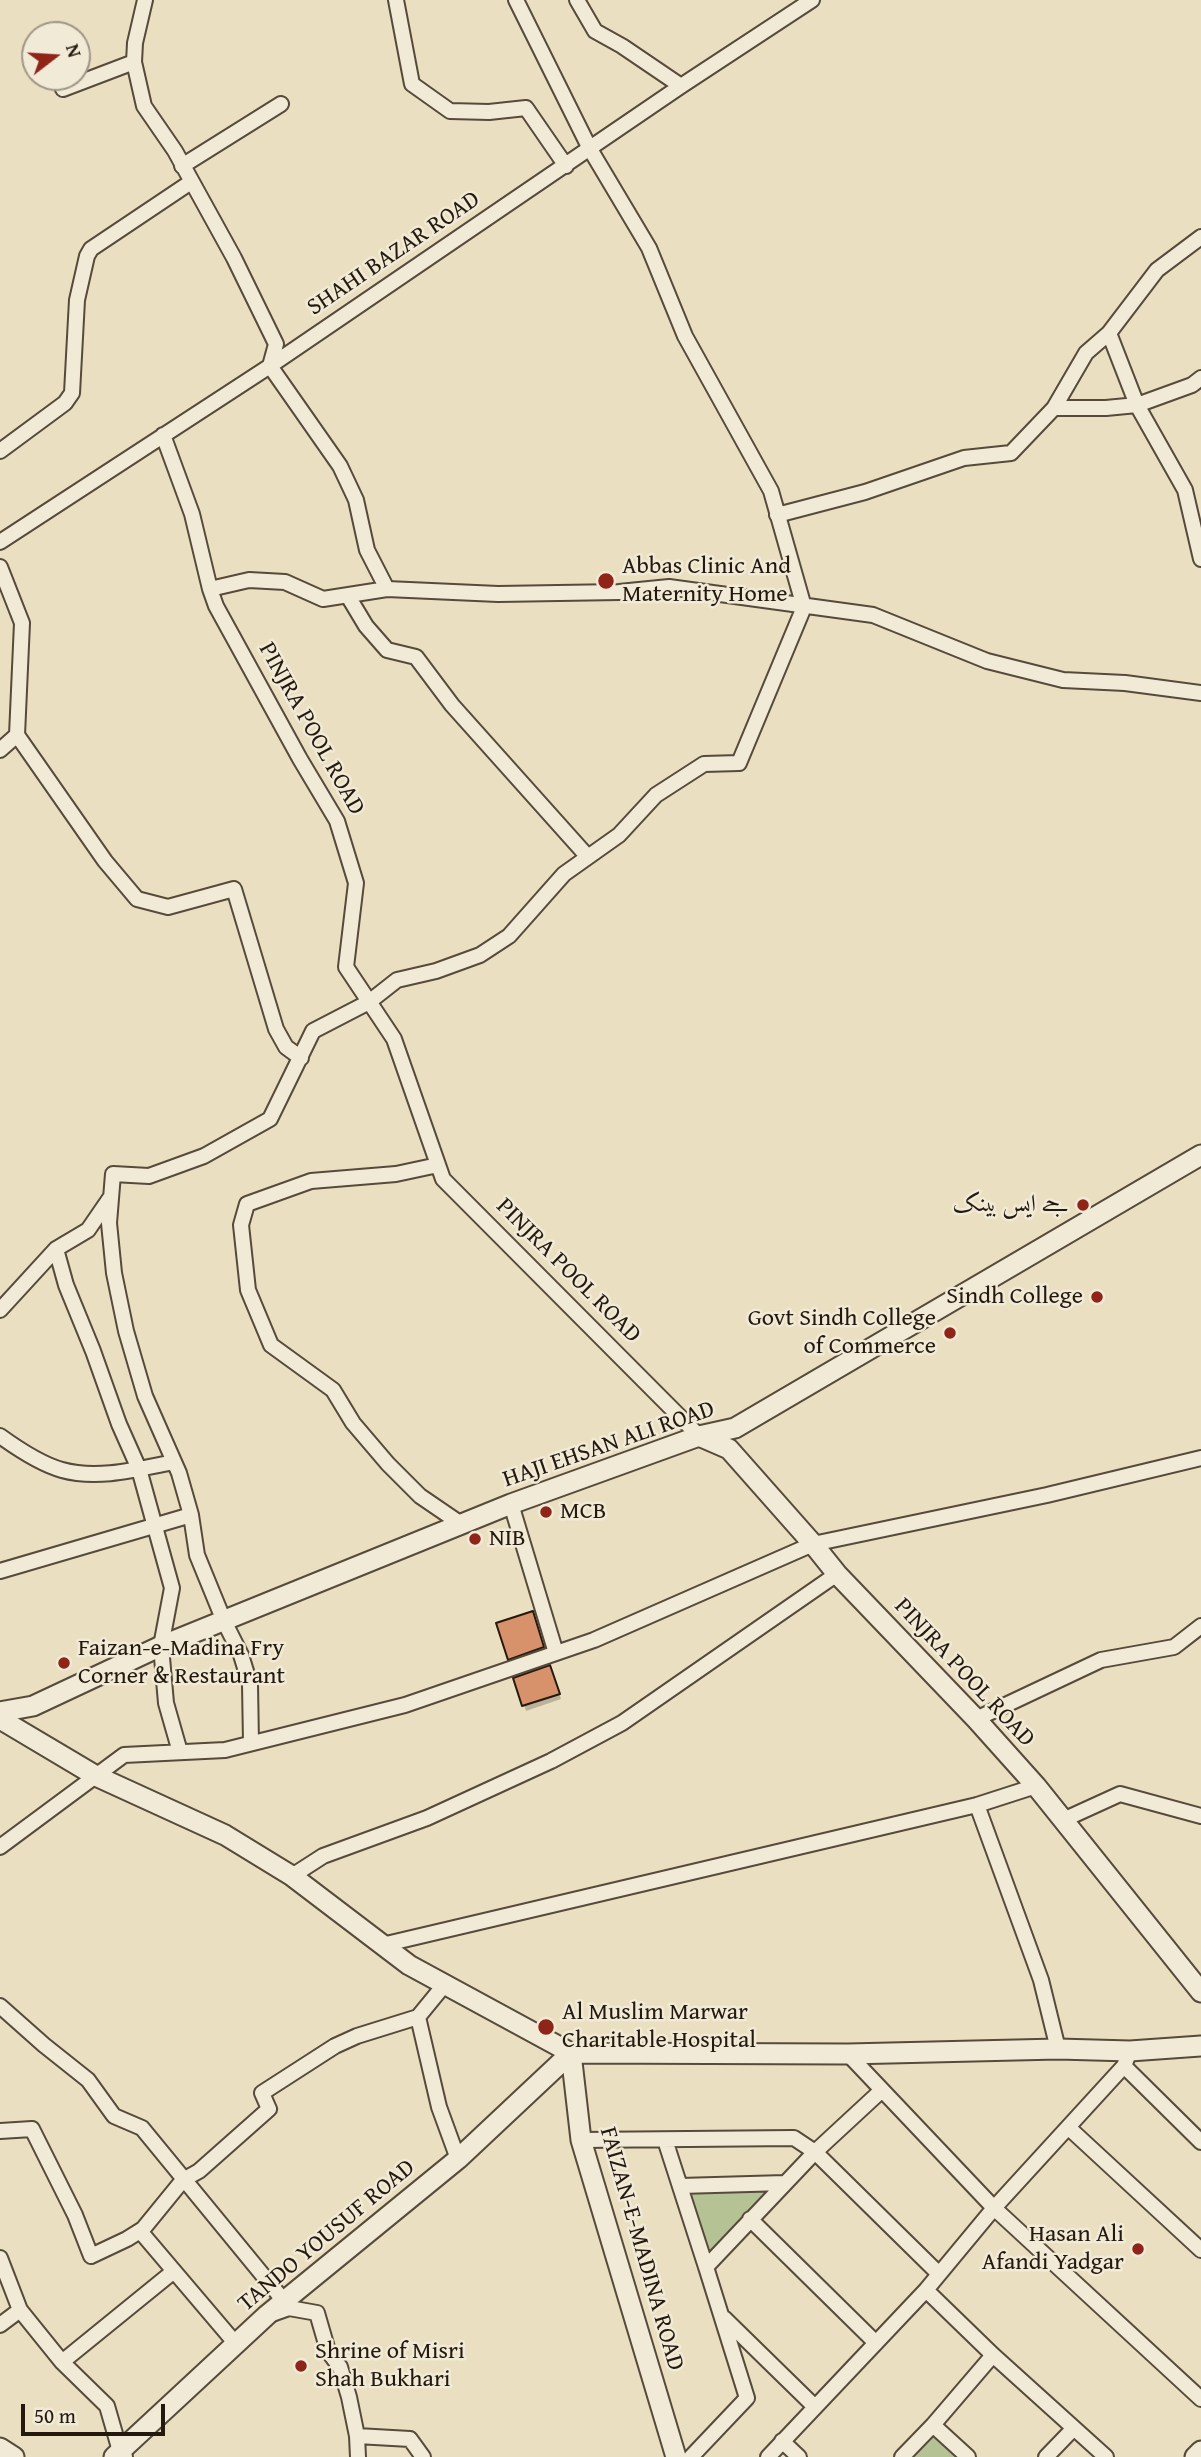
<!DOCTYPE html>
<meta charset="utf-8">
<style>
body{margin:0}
#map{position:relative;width:1201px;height:2457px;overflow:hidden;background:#eadfc1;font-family:"Gentium Book Plus",serif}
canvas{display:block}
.north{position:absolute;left:21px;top:21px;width:70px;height:70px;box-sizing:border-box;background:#f1ead7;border:2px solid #9f9687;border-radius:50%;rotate:73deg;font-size:19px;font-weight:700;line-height:28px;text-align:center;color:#24190e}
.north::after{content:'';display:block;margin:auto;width:24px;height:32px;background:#8f2418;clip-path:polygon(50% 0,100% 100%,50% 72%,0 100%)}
.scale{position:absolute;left:21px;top:2404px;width:144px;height:32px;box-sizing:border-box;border:4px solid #24190e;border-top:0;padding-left:9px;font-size:21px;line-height:24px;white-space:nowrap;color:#24190e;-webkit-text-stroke:5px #f1ead7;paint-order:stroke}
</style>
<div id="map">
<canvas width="1201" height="2457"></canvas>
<div class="north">N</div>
<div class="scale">50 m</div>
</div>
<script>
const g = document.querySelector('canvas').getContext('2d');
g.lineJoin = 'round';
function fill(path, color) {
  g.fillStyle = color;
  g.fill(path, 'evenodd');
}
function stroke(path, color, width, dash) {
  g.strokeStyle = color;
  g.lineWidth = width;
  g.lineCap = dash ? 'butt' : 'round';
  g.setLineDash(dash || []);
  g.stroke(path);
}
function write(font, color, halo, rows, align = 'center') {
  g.font = font + ' "Gentium Book Plus",Amiri,serif';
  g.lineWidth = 5;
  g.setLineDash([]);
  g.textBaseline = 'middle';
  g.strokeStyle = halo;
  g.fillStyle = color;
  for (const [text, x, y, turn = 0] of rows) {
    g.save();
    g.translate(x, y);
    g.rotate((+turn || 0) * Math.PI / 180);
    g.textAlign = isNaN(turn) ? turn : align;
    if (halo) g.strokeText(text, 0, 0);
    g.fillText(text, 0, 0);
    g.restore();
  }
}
const green = new Path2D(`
 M785 2183 706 2267 680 2186Z
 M933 2425 968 2457H902Z`);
const shadow = new Path2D(`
 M532 1613 537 1621 547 1655 514 1667 509 1659Z
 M552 1672 561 1699 526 1711 516 1679Z`);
const building = new Path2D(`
 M533 1611 544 1647 508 1660 496 1623Z
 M550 1665 560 1694 522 1706 513 1678Z`);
const minor = new Path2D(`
 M145 0 135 43 134 62 144 106 175 151 234 258 276 344 270 366 340 466 356 500 367 550 387 589
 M396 0 412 84 450 111 489 112 526 108 566 166
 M577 0 595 31 622 46 681 86
 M63 89 134 62
 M182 166 281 104
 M1109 333 1137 405 1185 490 1201 559
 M1054 408 1086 353 1109 333 1157 270 1201 237
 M163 435 192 514 210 589 216 606 300 759 337 821 356 883 346 967 394 1039 443 1179 699 1436
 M0 451 65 403 72 393 77 300 87 256 91 249 191 182
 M777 515 865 492 964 458 1011 453 1054 408H1106L1137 405 1192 385 1201 378
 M0 542 270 366 681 86 812 0
 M0 567 22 623 17 735 0 750
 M210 589 249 580 285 582 323 599 387 589 498 594 619 592 669 587 873 615 987 661 1063 680 1125 683 1201 693
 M348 596 366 626 387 650 416 657 452 705 588 857
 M17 735 105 861 137 899 168 907 234 889 276 1029 286 1047 301 1058
 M438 1165 396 1174 311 1181 247 1204 241 1225 248 1290 271 1345 333 1390 353 1423 388 1464 420 1496 461 1524
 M56 1249 66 1285 93 1351 119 1424 139 1469 172 1588 161 1646 166 1703 180 1752
 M0 1310 56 1249 88 1230 110 1198
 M0 1436C18 1449 40 1464 62 1470 98 1480 138 1469 174 1462
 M511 1504 556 1653
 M191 1515 179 1473 145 1396 126 1331 114 1273 109 1223 113 1174 149 1176 204 1156 270 1119 313 1031 369 1002 397 980 436 971 480 955 509 936 564 874 619 835 656 795 704 764 739 763 804 607 771 491 685 336 649 248 590 149 516 0
 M0 1571 191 1515 197 1555 224 1621 241 1655 250 1684 251 1743
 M976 1719 1101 1660 1174 1647 1201 1626
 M977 1805 1041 1980 1058 2049
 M1063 1820 1120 1794 1201 1816
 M0 1847 124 1755 225 1750 405 1705 594 1640 813 1544 1047 1495 1201 1458
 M292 1876 323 1856 427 1818 551 1761 622 1723 837 1574
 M382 1945 977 1805 1036 1786
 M0 2006 44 2045 88 2080 114 2116 142 2128 284 2301
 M418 2017 439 2107 458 2159
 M848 2054 994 2208 1201 2399
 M1124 2066 1201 2142
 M1069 2128 1201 2250
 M0 2131 32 2129 75 2215 91 2256 127 2239 143 2229 183 2180 199 2171 269 2109 262 2093 335 2046 357 2036 418 2017 445 1984
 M581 2140 794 2138 815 2152 939 2274
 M665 2140 706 2267
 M680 2186 785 2183
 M750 2219 876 2343
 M140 2231 236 2344
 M0 2258 20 2310 62 2362 107 2406 120 2451 125 2457
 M926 2290 993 2355 1106 2457
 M275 2313 289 2308 317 2313 328 2351 340 2367 349 2397 357 2436 358 2457
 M724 2318 814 2406
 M0 2325 20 2310
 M62 2362 174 2271
 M933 2425 968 2457
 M357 2436 410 2439 423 2457
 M782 2441 799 2457
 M691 2457 747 2398 706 2267 815 2152 882 2090
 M768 2457 926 2290 994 2208 1124 2066 1130 2051
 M902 2457 933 2425 993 2355
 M1046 2457 1074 2428`);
const tertiary = new Path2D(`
 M699 1436 729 1449 813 1544 837 1574 976 1719 1036 1786 1201 1992
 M0 1712 33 1706 161 1646 511 1504 699 1436 735 1428 1201 1155
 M0 1719 96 1776 225 1835 292 1876 409 1965 571 2053 848 2054 1058 2049 1130 2051 1201 2046
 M571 2053 581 2140 676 2457
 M0 2448 14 2457
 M114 2457 267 2315 458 2159 571 2053
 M1195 2457 1201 2451`);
const markers = [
 [606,581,9,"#8f2418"],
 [1083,1205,7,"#8f2418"],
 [1097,1297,7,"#8f2418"],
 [950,1333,7,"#8f2418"],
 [546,1512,7,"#8f2418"],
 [475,1539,7,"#8f2418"],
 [64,1663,7,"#8f2418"],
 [546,2027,9,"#8f2418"],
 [1138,2249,7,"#8f2418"],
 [301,2366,7,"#8f2418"]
];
const streetNames = [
 ["SHAHI BAZAR ROAD",394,254,-34],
 ["PINJRA POOL ROAD",311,729,61],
 ["PINJRA POOL ROAD",568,1271,45],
 ["HAJI EHSAN ALI ROAD",609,1445,-19],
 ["PINJRA POOL ROAD",964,1673,47],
 ["TANDO YOUSUF ROAD",327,2236,-40],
 ["FAIZAN-E-MADINA ROAD",641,2249,74]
];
const poiNames = [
 ["Abbas Clinic And",622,567],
 ["Maternity Home",622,595],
 ["جے ایس بینک",1069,1205,"right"],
 ["Sindh College",1083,1297,"right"],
 ["Govt Sindh College",936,1319,"right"],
 ["of Commerce",936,1347,"right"],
 ["MCB",560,1512],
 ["NIB",489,1539],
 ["Faizan-e-Madina Fry",78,1649],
 ["Corner & Restaurant",78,1677],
 ["Al Muslim Marwar",562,2013],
 ["Charitable Hospital",562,2041],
 ["Hasan Ali",1124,2235,"right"],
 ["Afandi Yadgar",1124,2263,"right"],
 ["Shrine of Misri",315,2352],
 ["Shah Bukhari",315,2380]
];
fill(green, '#b5c294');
fill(shadow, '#0003');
fill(building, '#d7916b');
stroke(building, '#24190e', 2);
stroke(minor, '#564a3b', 18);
stroke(tertiary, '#564a3b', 23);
stroke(minor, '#f1ead7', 14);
stroke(tertiary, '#f1ead7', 19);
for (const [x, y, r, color] of markers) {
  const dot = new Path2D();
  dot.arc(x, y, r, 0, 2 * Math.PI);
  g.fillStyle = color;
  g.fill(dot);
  stroke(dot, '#f1ead7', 2.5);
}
write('24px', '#24190e', '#f1ead7', streetNames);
write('24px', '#24190e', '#f1ead7', poiNames, 'left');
</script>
